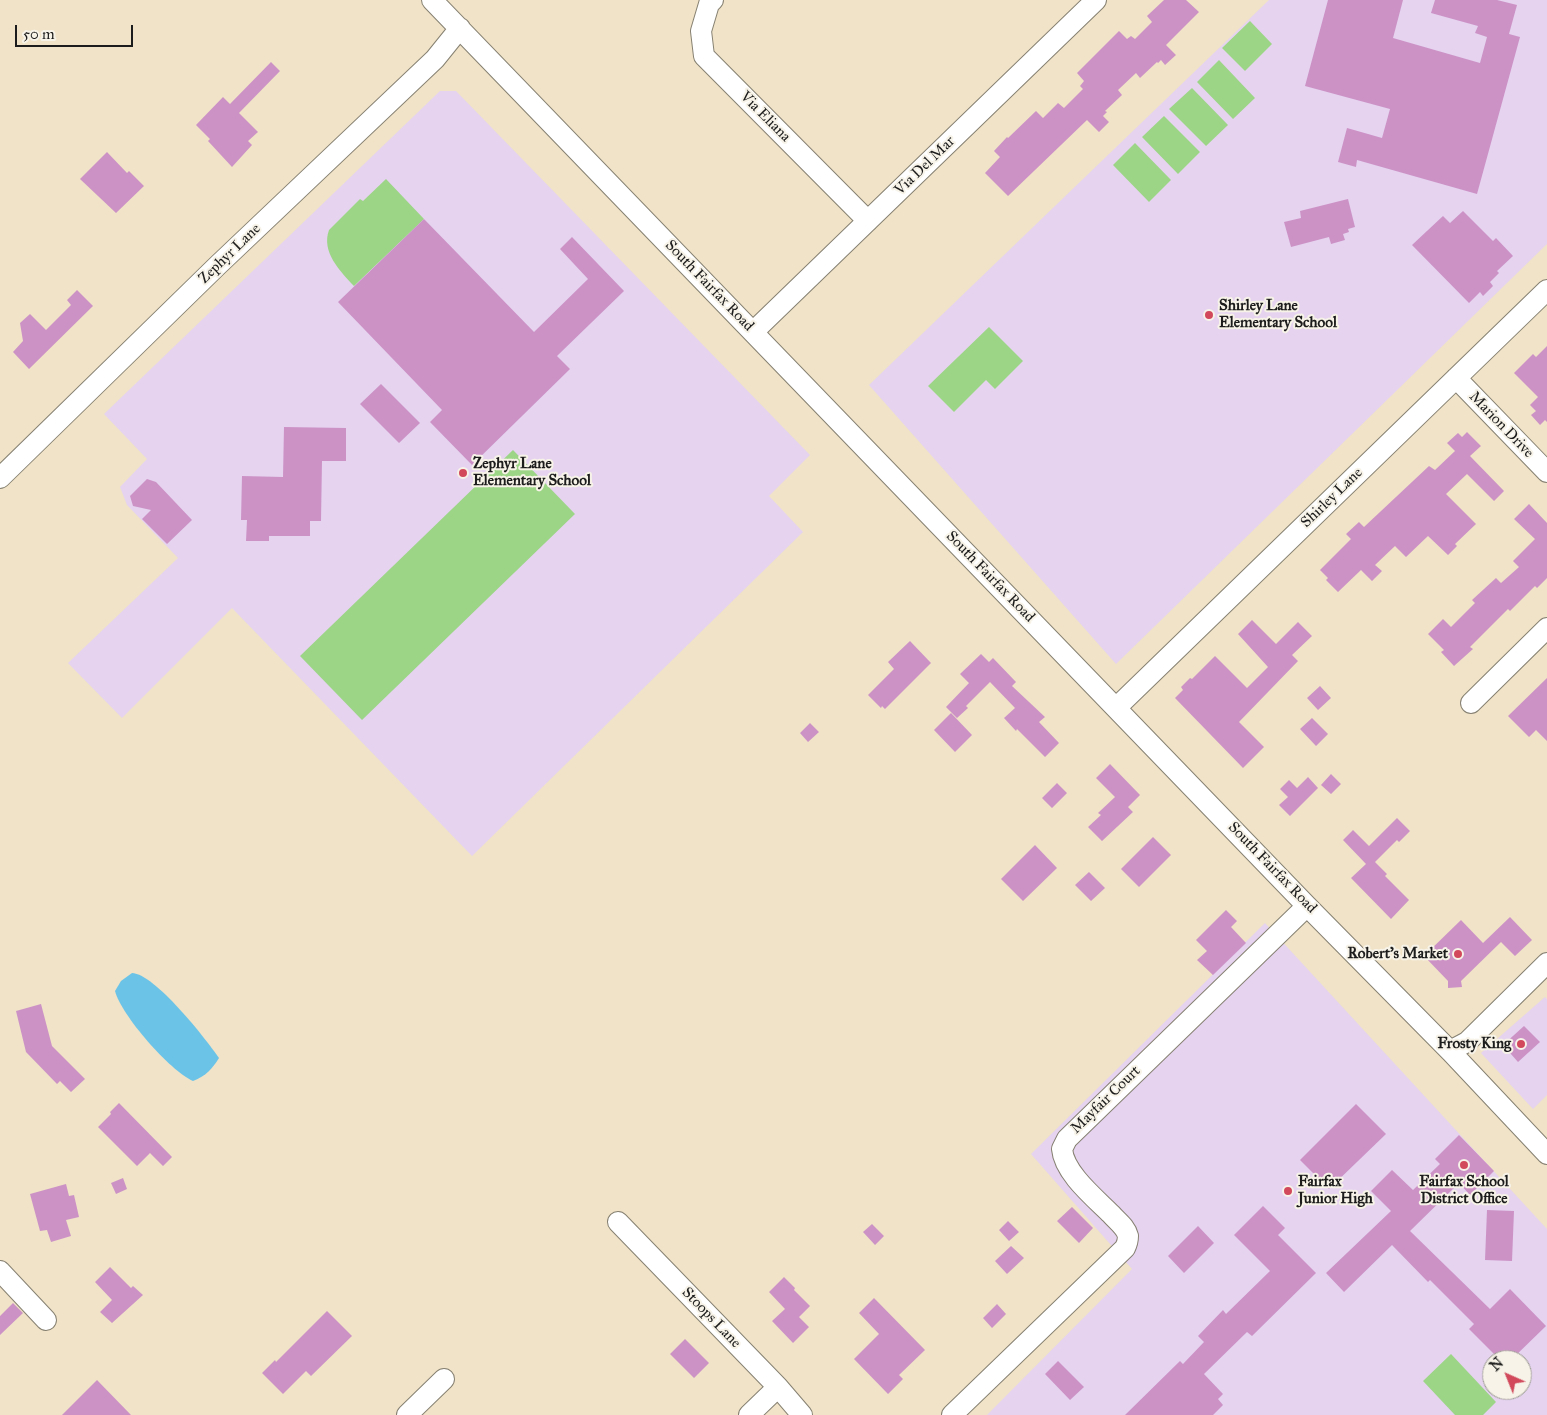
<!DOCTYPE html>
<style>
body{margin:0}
#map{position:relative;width:1547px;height:1415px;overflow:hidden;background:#f0e3c7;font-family:"IM FELL Great Primer",serif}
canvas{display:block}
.north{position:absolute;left:1482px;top:1350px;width:50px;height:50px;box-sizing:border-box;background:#f7f3e8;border:1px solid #9f9d96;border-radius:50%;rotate:316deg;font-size:14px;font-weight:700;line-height:20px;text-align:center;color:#1c1c1c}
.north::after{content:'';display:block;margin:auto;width:18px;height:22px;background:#d1495b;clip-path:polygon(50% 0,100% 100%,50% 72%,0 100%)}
.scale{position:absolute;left:15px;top:25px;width:118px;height:22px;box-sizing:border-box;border:2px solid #1c1c1c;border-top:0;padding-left:6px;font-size:15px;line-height:18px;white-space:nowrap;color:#1c1c1c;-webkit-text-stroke:4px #f7f3e8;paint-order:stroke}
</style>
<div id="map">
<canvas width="1547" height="1415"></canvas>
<div class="north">N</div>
<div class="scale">50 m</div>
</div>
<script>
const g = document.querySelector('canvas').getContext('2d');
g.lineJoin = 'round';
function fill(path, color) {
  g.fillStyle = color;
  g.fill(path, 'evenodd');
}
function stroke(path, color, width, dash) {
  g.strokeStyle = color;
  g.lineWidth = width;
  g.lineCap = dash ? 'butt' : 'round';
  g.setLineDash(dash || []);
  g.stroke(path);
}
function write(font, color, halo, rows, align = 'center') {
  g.font = font + ' "IM FELL Great Primer",serif';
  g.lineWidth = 4;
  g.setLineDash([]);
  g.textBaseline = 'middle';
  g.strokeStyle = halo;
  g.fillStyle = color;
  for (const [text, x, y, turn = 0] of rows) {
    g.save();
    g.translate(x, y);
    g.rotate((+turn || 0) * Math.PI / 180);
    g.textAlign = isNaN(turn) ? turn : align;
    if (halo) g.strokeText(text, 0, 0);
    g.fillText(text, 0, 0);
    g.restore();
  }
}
const built = new Path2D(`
 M1269 0H1547V244L1116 664 869 385Z
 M440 91H456L810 455 769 496 803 532 472 856 232 608 122 718 68 663 178 558 127 505 120 487 147 459 104 414Z
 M1265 923 1547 1229V1415H987L1132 1269 1031 1154ZM1492 1360H1522V1390H1492Z
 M1545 997 1547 999V1095L1533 1109 1481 1053Z`);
const green = new Path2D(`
 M1250 21 1272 44 1245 71 1222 48Z
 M1219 60 1255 98 1233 119 1197 82Z
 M1192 88 1228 125 1206 146 1169 109Z
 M1164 116 1200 152 1178 174 1142 137Z
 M1135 143 1171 180 1149 202 1113 165Z
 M386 179 424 219 354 286C340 271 321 252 329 230L360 199 363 201Z
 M989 327 1023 361 995 389 986 380 954 412 928 386Z
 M513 450 575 514 362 720 300 656Z
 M1451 1354 1496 1402 1483 1415H1455L1423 1381Z`);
const water = new Path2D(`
 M132 973C155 974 205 1038 219 1058 212 1069 206 1076 193 1081 170 1071 121 1015 115 991L121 981Z`);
const building = new Path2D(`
 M1164 0H1186L1199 12 1166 45 1176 55 1165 65 1161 60 1158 63 1157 62 1140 78 1136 73 1118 90 1122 95 1105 111 1107 112 1103 116 1109 122 1099 132 1087 120 1008 196 985 173 1000 157 994 151 1007 137 1008 138 1036 111 1043 118 1058 103 1064 108 1083 89 1080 86 1084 81 1077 73 1119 31 1127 39 1131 36 1135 39 1152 22 1147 16Z
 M1328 0H1403L1393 38 1480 63 1487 37 1475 33 1478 26 1431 13 1435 0H1497L1517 5 1509 34 1520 37 1477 194 1357 160 1356 167 1338 162 1347 128 1382 138 1390 109 1305 86Z
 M271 62 280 71 239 113 258 132 248 141 252 145 232 167 208 141 210 139 196 125 223 97 230 104Z
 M107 152 127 173 129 171 144 186 116 213 80 179Z
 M1348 199 1355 227 1348 229 1349 232 1343 234 1345 240 1331 244 1329 237 1291 247 1284 222 1301 218 1300 211Z
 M1463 211 1493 241 1496 238 1513 256 1497 271 1499 273 1490 282 1493 286 1483 296 1480 292 1469 303 1412 245 1443 216 1450 223Z
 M424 219 534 332 588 279 560 249 572 237 624 291 557 356 570 369 472 465 430 422 442 410 338 302Z
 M77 290 93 306 29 369 13 352 23 341 20 323 30 314 46 330 71 305 67 300Z
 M1547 346V422L1545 420 1540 425 1531 415 1536 411 1530 405 1538 397 1514 373 1533 354 1536 357Z
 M381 384 420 423 399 443 360 404Z
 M284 427 346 428V461H322L321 521H310V536H269V541H246L247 520H241L242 476 283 477Z
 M1467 432 1481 446 1470 456 1504 491 1494 501 1467 474 1446 494 1476 524 1455 544 1457 546 1448 555 1428 536 1406 557 1395 546 1375 565 1382 571 1372 581 1361 570 1338 592 1326 580 1328 578 1320 570 1351 539 1346 534 1359 522 1364 527 1429 466 1435 470 1455 451 1447 443 1458 433 1462 437Z
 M147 479 156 482 192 520 167 544 142 519 151 510 133 506 130 496Z
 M1529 504 1547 523V578L1537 588 1535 586 1510 611 1508 609 1470 647 1473 649 1454 666 1441 652 1444 650 1428 634 1443 619 1451 627 1475 603 1472 600 1496 578 1501 583 1519 567 1513 561 1535 539 1514 519Z
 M1252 620 1276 644 1298 622 1312 636 1292 655 1298 661 1239 722 1264 747 1243 768 1175 698 1183 690 1181 687 1190 678 1192 679 1215 656 1247 688 1268 667 1238 634Z
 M910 641 931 663 885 709 882 706 881 708 868 695 894 669 888 662Z
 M981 654 989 662 993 658 1016 682 1012 686 1045 717 1039 722 1059 743 1045 757 1017 729 1016 731 1004 718 1015 708 990 682 966 706 968 708 957 718 946 707 969 683 960 674Z
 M1547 678V741L1536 730 1529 737 1508 716Z
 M1320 686 1331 698 1318 710 1307 698Z
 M951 713 972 735 955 752 934 730Z
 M1312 718 1328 734 1316 746 1300 729Z
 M810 723 819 732 808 742 800 733Z
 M1110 764 1140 795 1128 807 1133 812 1102 841 1088 827 1101 815 1098 813 1115 797 1096 778Z
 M1331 774 1341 784 1331 794 1321 785Z
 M1308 777 1318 788 1290 816 1279 805 1288 797 1280 789 1289 780 1297 788Z
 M1057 783 1067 793 1052 808 1042 798Z
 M1397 818 1410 831 1399 842 1397 840 1375 862 1387 874 1385 876 1409 900 1391 919 1351 878 1366 864 1343 840 1353 830 1369 846Z
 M1153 837 1171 855 1139 887 1121 869Z
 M1035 845 1057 868 1023 901 1001 879Z
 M1089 872 1105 888 1091 901 1075 885Z
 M1226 910 1237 921 1231 927 1246 943 1213 975 1197 960 1207 951 1196 940Z
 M1510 917 1532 940 1515 956 1501 942 1461 981 1462 987 1448 988V981L1424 956 1461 920 1483 943Z
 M41 1004 52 1046 85 1079 71 1092 60 1081 57 1084 26 1052 16 1011Z
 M1524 1026 1540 1042 1518 1062 1503 1045Z
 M119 1103 172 1157 163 1166 150 1153 137 1166 98 1127 111 1114 110 1112Z
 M1356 1104 1386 1134 1329 1189 1300 1160Z
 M1459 1135 1494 1171 1470 1195 1459 1183 1410 1231 1490 1309 1510 1289 1546 1326 1511 1360H1500L1469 1329 1474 1324 1430 1280 1428 1282 1392 1245 1344 1292 1326 1273 1391 1211 1371 1191 1392 1170 1413 1190 1440 1164 1435 1159Z
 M123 1178 127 1189 116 1194 111 1183Z
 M66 1184 69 1196 74 1195 79 1217 66 1220 71 1236 51 1242 47 1230 40 1231 30 1194Z
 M1263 1206 1285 1228 1278 1235 1316 1273 1252 1336 1247 1332 1204 1374 1223 1394 1218 1399 1223 1405 1213 1415H1125L1180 1361 1183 1364 1204 1342 1198 1336 1223 1310 1226 1314 1270 1271 1234 1235Z
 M1072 1207 1093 1228 1079 1243 1057 1221Z
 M1487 1210 1514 1211 1512 1261 1485 1260Z
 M1008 1221 1019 1232 1009 1241 999 1230Z
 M872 1224 884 1236 875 1245 863 1232Z
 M1198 1226 1214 1243 1184 1273 1168 1256Z
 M1011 1246 1024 1258 1007 1274 995 1261Z
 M110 1267 131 1288 133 1286 143 1295 112 1323 100 1312 112 1300 95 1282Z
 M784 1277 795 1288 794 1290 810 1306 799 1317 809 1327 793 1343 772 1321 785 1309 769 1292Z
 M874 1298 925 1350 899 1375 903 1379 888 1394 854 1359 879 1334 859 1313Z
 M13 1303 23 1313 0 1335V1316Z
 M997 1304 1006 1314 992 1328 983 1318Z
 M327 1311 352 1336 311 1376 306 1371 283 1394 262 1373 275 1360 276 1362Z
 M685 1339 709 1363 694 1378 670 1354Z
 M1058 1361 1084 1387 1070 1400 1045 1374Z
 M97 1380 131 1415H62Z`);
const minor = new Path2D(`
 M432 0 1307 906 1450 1051 1547 1154
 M713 0 709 4 701 31 704 56 868 221
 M753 332 1096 0
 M1456 378 1547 472
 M0 478 217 266 435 59 460 28
 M1471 703 1547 628
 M1117 707 1547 290
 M1450 1051 1467 1042 1547 963
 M618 1222 778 1387 802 1415
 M0 1271 46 1320
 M407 1415 444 1379
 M749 1415 778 1387
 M952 1415 1125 1248C1127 1244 1128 1240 1128 1236 1126 1227 1117 1221 1111 1214 1095 1198 1064 1173 1062 1149L1067 1139 1307 906`);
const markers = [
 [1209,315,5,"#d1495b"],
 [463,473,5,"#d1495b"],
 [1458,954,5,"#d1495b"],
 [1521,1044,5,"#d1495b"],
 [1464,1165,5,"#d1495b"],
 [1288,1191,5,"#d1495b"]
];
const streetNames = [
 ["Via Eliana",765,117,45],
 ["Via Del Mar",925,166,-44],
 ["Zephyr Lane",230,254,-44],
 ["South Fairfax Road",709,286,46],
 ["Marion Drive",1501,425,46],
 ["Shirley Lane",1332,498,-44],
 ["South Fairfax Road",990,577,46],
 ["South Fairfax Road",1272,868,46],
 ["Mayfair Court",1106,1100,-44],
 ["Stoops Lane",711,1318,46]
];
const poiNames = [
 ["Shirley Lane",1219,306],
 ["Elementary School",1219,323],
 ["Zephyr Lane",473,464],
 ["Elementary School",473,481],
 ["Robert's Market",1448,954,"right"],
 ["Frosty King",1511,1044,"right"],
 ["Fairfax",1298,1182],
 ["Junior High",1298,1199],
 ["Fairfax School",1464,1182,"center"],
 ["District Office",1464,1199,"center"]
];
fill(built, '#e5d3f0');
fill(green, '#9dd587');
fill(water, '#6bc3e8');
fill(building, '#cc92c6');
stroke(minor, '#868072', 22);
stroke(minor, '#fff', 20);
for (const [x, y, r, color] of markers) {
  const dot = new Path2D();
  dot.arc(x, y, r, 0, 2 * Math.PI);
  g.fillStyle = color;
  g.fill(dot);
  stroke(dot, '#f7f3e8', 2);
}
write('15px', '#1c1c1c', '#f7f3e8', streetNames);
write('bold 15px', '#1c1c1c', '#f7f3e8', poiNames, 'left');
</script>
